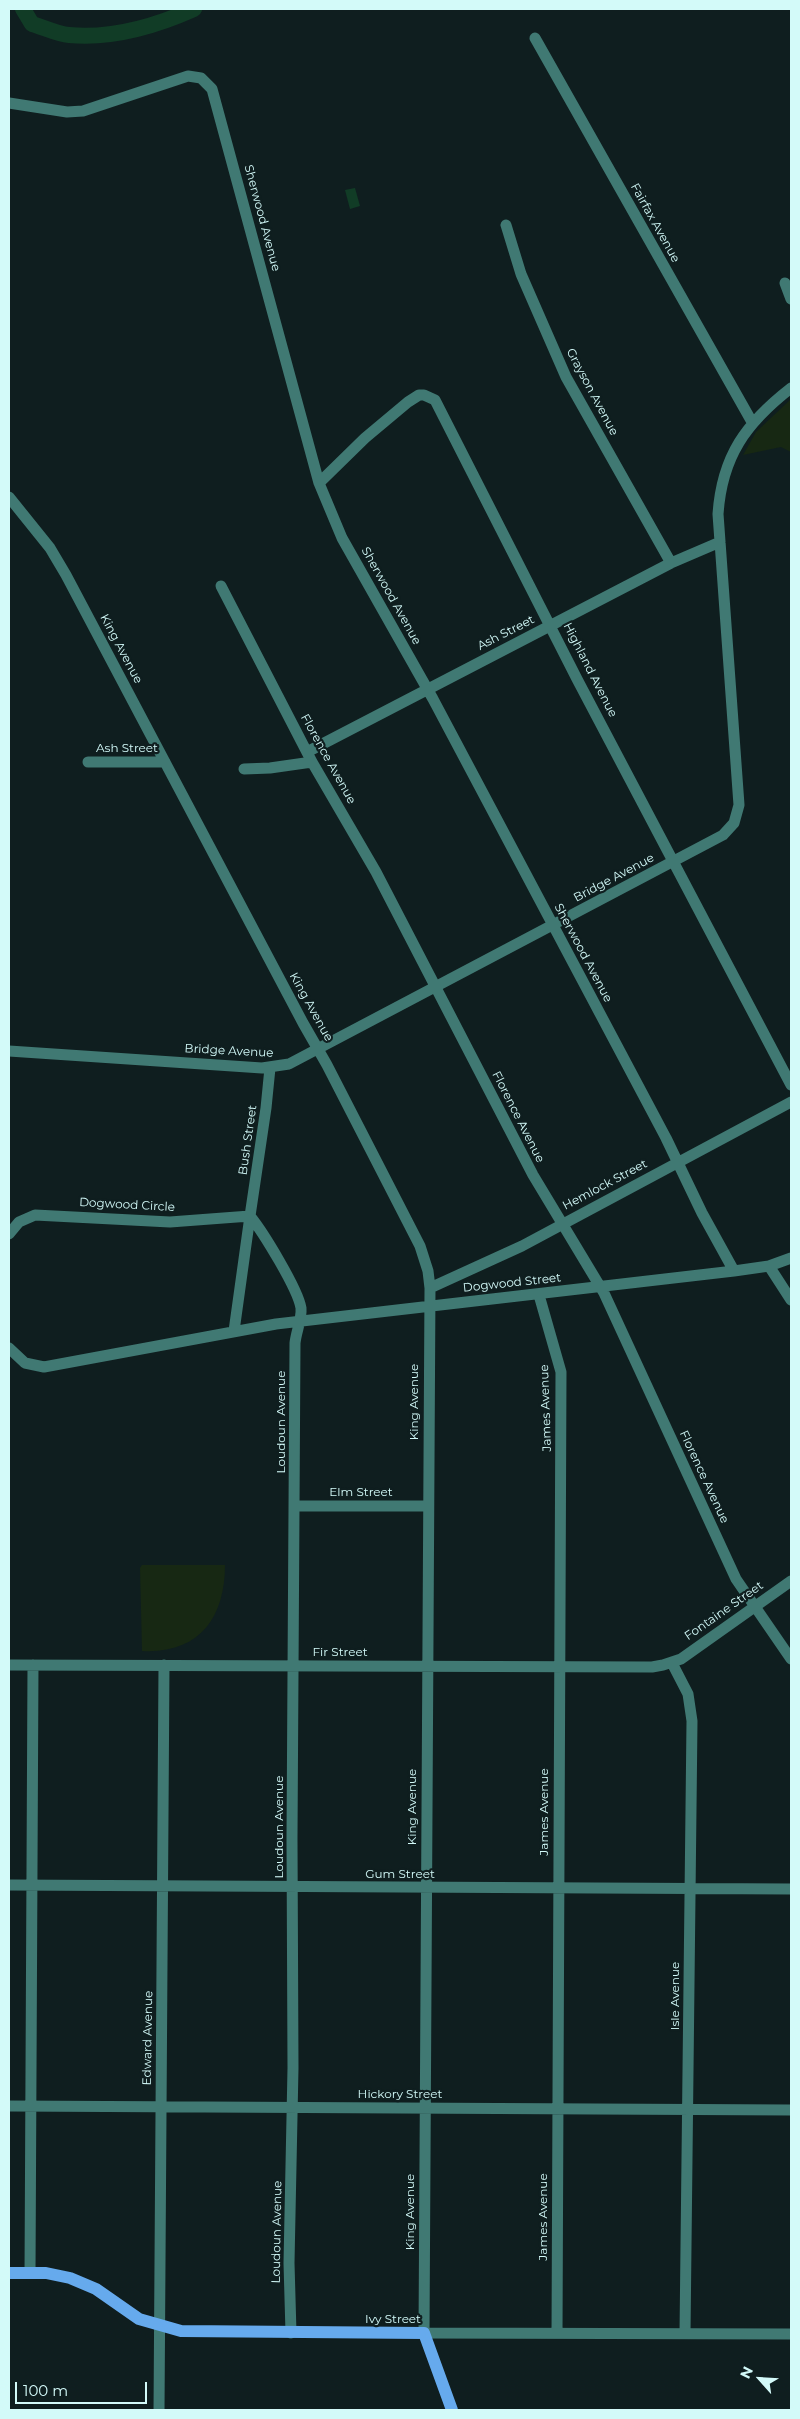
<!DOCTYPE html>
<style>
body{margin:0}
#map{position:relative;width:800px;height:2419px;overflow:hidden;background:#0f1e1f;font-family:Montserrat,sans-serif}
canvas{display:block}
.frame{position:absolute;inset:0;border:10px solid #d3faf9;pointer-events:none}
.north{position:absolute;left:735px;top:2354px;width:50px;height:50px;-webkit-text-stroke:4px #0f1e1f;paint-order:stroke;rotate:296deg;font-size:14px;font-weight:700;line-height:20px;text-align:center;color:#d3faf9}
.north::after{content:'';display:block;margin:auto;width:18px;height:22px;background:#d3faf9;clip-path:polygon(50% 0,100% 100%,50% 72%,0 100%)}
.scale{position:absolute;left:15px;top:2382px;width:132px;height:22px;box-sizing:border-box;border:2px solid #d3faf9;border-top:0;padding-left:6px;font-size:15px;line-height:18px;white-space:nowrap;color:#d3faf9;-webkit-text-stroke:4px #0f1e1f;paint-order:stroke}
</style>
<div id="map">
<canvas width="800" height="2419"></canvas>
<div class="frame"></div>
<div class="north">N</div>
<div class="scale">100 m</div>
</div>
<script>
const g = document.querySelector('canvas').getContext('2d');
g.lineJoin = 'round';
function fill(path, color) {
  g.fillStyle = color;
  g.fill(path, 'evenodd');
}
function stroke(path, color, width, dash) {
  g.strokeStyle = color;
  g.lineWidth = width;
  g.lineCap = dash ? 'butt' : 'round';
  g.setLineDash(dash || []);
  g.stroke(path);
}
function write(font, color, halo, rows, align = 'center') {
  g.font = font + ' Montserrat,sans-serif';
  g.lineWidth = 4.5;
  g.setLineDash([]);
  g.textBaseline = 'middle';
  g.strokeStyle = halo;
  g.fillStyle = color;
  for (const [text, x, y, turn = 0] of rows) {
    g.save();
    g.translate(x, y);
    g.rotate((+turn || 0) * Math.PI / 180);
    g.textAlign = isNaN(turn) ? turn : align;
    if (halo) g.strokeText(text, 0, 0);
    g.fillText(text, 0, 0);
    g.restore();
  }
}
const green = new Path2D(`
 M791 399V452L781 447 743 455 756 432Z
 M142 1565H225C225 1618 199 1654 142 1651L140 1568Z`);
const water = new Path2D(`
 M355 188 360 206 350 209 345 190Z`);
const river = new Path2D(`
 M23 9 32 24C43 27 57 34 69 35 111 39 156 26 194 9`);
const minor = new Path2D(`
 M535 38 752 422
 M9 103 67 112 83 111 188 76 201 78 212 89 319 483 342 538 433 699 666 1138 702 1213 734 1271
 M506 225 521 274 566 377 671 563
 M785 283 791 299
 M319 483 365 438 408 402 419 395H424L435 400 577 679 791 1085
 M9 497 50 548 66 575 303 1023 327 1065 420 1246 428 1271 430 1288 424 2333 791 2334
 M221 586 312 762 376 872 533 1175 604 1293 736 1579 791 1659
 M307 752 671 563 720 542
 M88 762H165
 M244 769 270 768 312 762
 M9 1051 262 1068 289 1064 723 835 734 823 739 805 718 514C722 456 746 423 791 388
 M270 1068 266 1108 250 1216C263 1232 298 1289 301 1308 302 1319 296 1332 295 1343L292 1838 293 2068 289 2263 291 2333
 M9 1234 19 1222 35 1215 170 1222 250 1216 234 1331
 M769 1266 791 1300
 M430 1288 522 1246 791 1102
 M539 1295 561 1372 557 2333
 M9 1348 25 1363 44 1367 276 1324 734 1271 769 1266 791 1258
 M295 1506H428
 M672 1663 688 1694 692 1721 685 2333
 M9 1665 652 1667 663 1665 681 1659 791 1581
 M9 1885 791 1889
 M9 2106 791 2110
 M30 2273 33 1665
 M159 2410 164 1665`);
const major = new Path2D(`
 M9 2273H46L70 2278 96 2289 139 2319 181 2331 424 2333 452 2410`);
const streetNames = [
 ["Sherwood Avenue",262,218,75],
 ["Fairfax Avenue",655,223,61],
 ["Grayson Avenue",592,392,62],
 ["Sherwood Avenue",391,596,61],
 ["Ash Street",506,633,-27],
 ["King Avenue",121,649,62],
 ["Highland Avenue",590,670,63],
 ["Ash Street",127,748],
 ["Florence Avenue",328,759,61],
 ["Bridge Avenue",614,878,-28],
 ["Sherwood Avenue",583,953,62],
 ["King Avenue",311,1007,61],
 ["Bridge Avenue",229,1051,3],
 ["Florence Avenue",518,1117,63],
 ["Bush Street",248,1140,-82],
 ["Hemlock Street",605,1185,-28],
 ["Dogwood Circle",127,1205,3],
 ["Dogwood Street",512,1283,-6],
 ["King Avenue",414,1402,-90],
 ["James Avenue",546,1408,-92],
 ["Loudoun Avenue",281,1422,-90],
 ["Florence Avenue",704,1477,65],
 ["Elm Street",361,1492],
 ["Fontaine Street",724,1611,-35],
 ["Fir Street",340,1652],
 ["King Avenue",412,1807,-90],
 ["James Avenue",544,1812,-90],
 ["Loudoun Avenue",279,1827,-90],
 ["Gum Street",400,1874],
 ["Isle Avenue",675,1996,-90],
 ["Edward Avenue",148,2038,-89],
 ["Hickory Street",400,2094],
 ["King Avenue",410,2212,-90],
 ["James Avenue",543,2217,-90],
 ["Loudoun Avenue",277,2232,-89],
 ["Ivy Street",393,2319]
];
fill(green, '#172813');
fill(water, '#113c26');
stroke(river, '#113c26', 16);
stroke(minor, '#407973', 11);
stroke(major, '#66aaed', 12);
write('12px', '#d3faf9', '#0f1e1f', streetNames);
</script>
